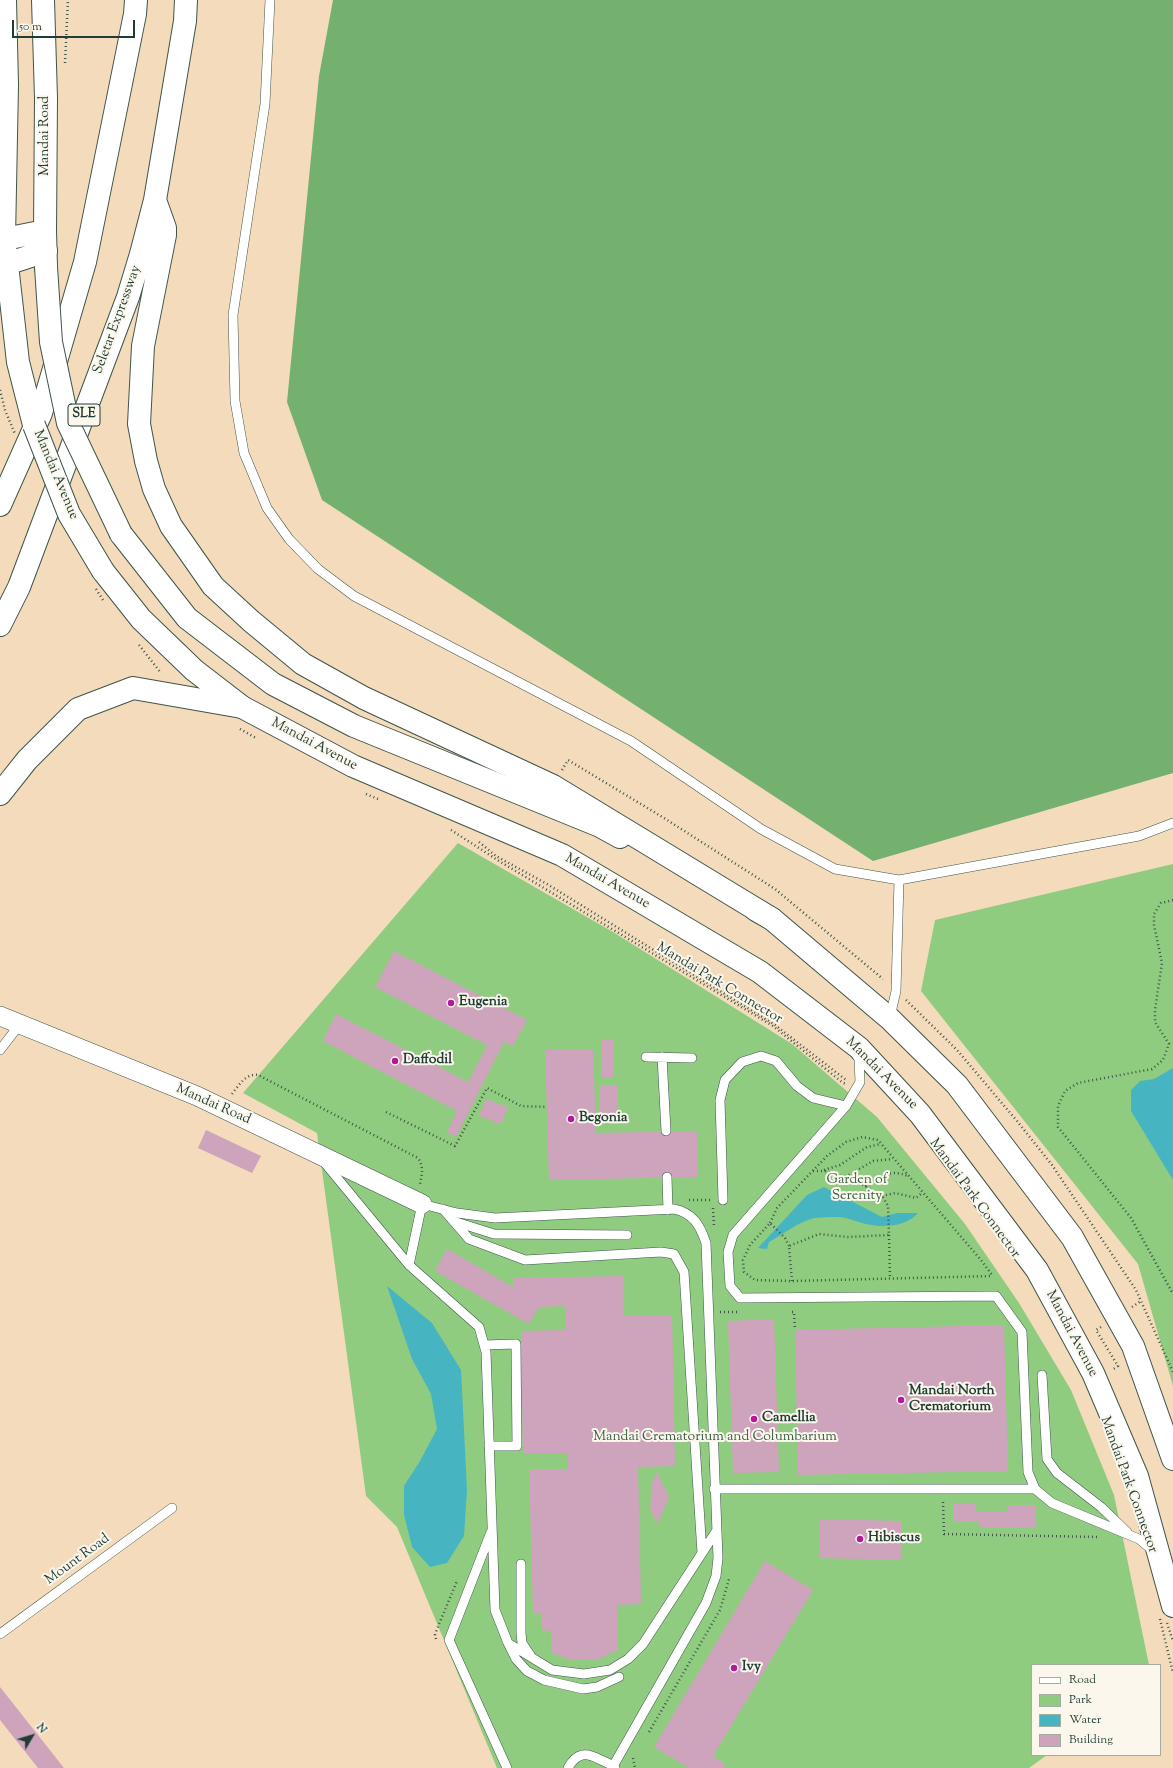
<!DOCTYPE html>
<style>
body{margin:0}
#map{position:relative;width:1173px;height:1768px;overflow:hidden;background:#f3dbbb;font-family:"Sorts Mill Goudy",serif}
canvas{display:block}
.legend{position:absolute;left:1031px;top:1664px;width:130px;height:92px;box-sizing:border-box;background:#fbf7ec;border:1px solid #a3ada2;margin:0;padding:5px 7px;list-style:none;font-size:12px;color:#1f3d34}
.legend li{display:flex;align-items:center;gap:8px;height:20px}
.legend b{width:20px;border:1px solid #a3ada2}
.north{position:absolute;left:12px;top:1716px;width:40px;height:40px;-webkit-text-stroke:3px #fbf7ec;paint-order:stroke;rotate:52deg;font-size:11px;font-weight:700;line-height:16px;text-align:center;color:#1f3d34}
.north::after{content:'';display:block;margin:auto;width:14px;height:18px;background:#1f3d34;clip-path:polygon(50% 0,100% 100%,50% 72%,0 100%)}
.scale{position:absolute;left:12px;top:20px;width:123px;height:18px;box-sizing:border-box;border:2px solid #1f3d34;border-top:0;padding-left:5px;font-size:12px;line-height:14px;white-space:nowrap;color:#1f3d34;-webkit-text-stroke:3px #fbf7ec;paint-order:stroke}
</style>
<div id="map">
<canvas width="1173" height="1768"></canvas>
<ul class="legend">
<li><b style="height:5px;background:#fff"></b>Road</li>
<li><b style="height:11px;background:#90cc80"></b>Park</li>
<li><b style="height:11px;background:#47b5c1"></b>Water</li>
<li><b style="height:11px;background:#cea3bc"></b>Building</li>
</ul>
<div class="north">N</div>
<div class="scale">50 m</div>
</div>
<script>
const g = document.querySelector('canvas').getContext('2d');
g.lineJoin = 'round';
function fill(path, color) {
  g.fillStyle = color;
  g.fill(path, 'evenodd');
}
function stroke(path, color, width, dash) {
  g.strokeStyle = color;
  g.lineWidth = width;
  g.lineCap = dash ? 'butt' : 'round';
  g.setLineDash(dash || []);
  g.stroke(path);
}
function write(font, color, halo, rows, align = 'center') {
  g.font = font + ' "Sorts Mill Goudy",serif';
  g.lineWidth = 4;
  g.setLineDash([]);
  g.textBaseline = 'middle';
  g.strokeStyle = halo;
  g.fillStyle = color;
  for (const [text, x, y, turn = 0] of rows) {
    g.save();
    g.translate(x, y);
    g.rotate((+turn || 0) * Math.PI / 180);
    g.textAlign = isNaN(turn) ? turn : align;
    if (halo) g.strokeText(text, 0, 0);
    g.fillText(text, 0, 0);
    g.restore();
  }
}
const green = new Path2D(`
 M458 843 613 932 792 1044 877 1117 965 1224 1019 1303 1071 1390 1114 1495 1149 1665H1032V1755H1047L1029 1768H497L397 1527 366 1496 317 1133 243 1093Z
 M1173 864V1386L1138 1264 921 991 935 920Z`);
const forest = new Path2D(`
 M333 0H1173V773L873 861 322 500 287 402 319 76Z`);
const water = new Path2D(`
 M1173 1068V1180L1131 1111V1090L1140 1081 1154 1079Z
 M824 1187 882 1217 897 1213H918C906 1227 883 1228 866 1224 857 1222 847 1217 837 1217 830 1217 822 1217 815 1218 799 1221 784 1234 769 1242L767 1249 758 1248 807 1195Z
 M387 1286 432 1323 461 1370 467 1490 464 1536 447 1563 430 1567 412 1547 404 1515V1486L420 1461 437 1429 431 1394 412 1359Z`);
const building = new Path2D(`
 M394 951 527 1020 513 1046 504 1042 456 1137 447 1132 457 1111 323 1041 336 1014 468 1082 487 1045 375 987Z
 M601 1039H614V1077H602Z
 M545 1050H593L596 1133 697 1131 698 1177 549 1180Z
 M600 1085H618V1122H600Z
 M486 1099 508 1107 501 1124 479 1116Z
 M206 1130 261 1156 252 1173 198 1148Z
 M447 1249 513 1287V1278L623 1276 624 1315H672L675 1466 638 1467 641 1604 617 1605 618 1650 597 1660H570L551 1652V1631L542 1630 541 1613H533L529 1469H568V1453L523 1454 521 1331 565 1330V1306L539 1307 529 1324 435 1271Z
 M774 1319 779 1472 733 1473 728 1321Z
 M1004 1325 1008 1471 798 1475 795 1330Z
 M657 1472 669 1497 658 1523 653 1516 650 1507 652 1483Z
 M953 1504H976L975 1511H1008V1505H1036V1527H979V1522H953Z
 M820 1519 902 1521 901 1560 819 1558Z
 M765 1561 813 1590 713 1756 725 1764 723 1768H689L654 1747Z
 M0 1687 64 1768H38L0 1720Z`);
const path = new Path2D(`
 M65 63 68 0
 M139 645 161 673
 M240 729 256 738
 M562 770 568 760 664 818 775 889 883 979
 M366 794 378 799
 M451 830 499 861 773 1026 843 1083 846 1084
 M479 842 496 856 547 884 775 1025 846 1080
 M1173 900 1161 903 1154 914V925L1162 963 1155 1010V1022L1169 1044 1163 1060 1152 1069 1078 1083 1065 1091 1058 1106V1127L1131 1218 1173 1294
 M906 1000 957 1050 1017 1121 1052 1165 1136 1290 1173 1372
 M232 1094C239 1085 246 1073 258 1075L418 1158C424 1167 422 1174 420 1184
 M386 1112 455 1146 487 1088 521 1106 547 1107
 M824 1170 840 1165 867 1147 881 1144
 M845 1176H847L873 1161 893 1159
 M865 1186C884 1178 886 1168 908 1176
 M882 1196 895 1193 916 1198 922 1193
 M689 1200H710
 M713 1208 714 1227
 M770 1223 777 1208 827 1156 846 1142 862 1137 878 1140 981 1260 992 1275
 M789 1246 785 1238 770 1223 750 1245 743 1260 744 1272 755 1280 792 1281 992 1276
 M792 1281 789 1246 819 1234 848 1237 889 1235 888 1206 882 1196 855 1180 825 1171H813
 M1132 1307 1141 1301
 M720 1312H739
 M792 1312H794L795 1330
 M1101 1327 1096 1330 1118 1366 1112 1370
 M943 1502 944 1534 1099 1537
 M1160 1619 1173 1673
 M1167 1623 1173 1641
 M436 1639 435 1635 437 1629 457 1581
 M649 1732 720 1610 729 1579
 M633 1758 635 1768`);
const service = new Path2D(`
 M270 0 265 104 233 315 235 401 244 453 267 508 289 539 318 569 354 596 631 741 761 829 835 869 899 880 1139 836 1173 823
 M890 1017 896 991 899 880
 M0 1050 20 1024
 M856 1054 859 1059 860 1082 846 1106 733 1235 728 1252 730 1286 740 1298 996 1296 1022 1332 1028 1472 1035 1489 1052 1503 1139 1539 1151 1549
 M646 1057 692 1058
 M662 1057 666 1131
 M324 1162 409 1265 479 1327 486 1352 495 1610 508 1643 516 1659 527 1671 544 1680 583 1689 597 1687 619 1677
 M667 1177 668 1210
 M723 1200 720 1100 725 1080 742 1062 761 1056 776 1061 797 1086 813 1098 846 1106
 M443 1209 469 1239 525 1260 661 1252 674 1254 684 1272 702 1553
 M456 1222 494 1234 627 1235
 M409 1265 422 1204 457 1213 495 1218 674 1209C693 1213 700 1225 706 1243L718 1558 716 1576 706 1603 612 1768
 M484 1345 516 1344 517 1446H489
 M1042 1375 1047 1459 1057 1473 1101 1507 1127 1532
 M714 1489H1035
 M491 1532 449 1640 507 1768
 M521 1564V1633L522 1643 530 1655
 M0 1634 172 1508
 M508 1643 552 1670 584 1674 610 1670 628 1659 643 1644 717 1530
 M568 1768C577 1752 586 1752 601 1760 606 1762 611 1764 615 1768`);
const minor = new Path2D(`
 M0 1016 197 1096 422 1204`);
const secondary = new Path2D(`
 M0 240 45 231
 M0 266 46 251`);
const primary = new Path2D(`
 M5 0 7 85 4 238 18 362 34 425
 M43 0 46 98 45 231 46 267
 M121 534 187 618 273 684 354 726 600 826 620 837
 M103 571 141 619 194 670 242 707 353 766 562 855 760 972 859 1048 920 1114 1037 1270 1093 1373 1137 1476 1173 1606
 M756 910 772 919 889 1018 957 1085 1072 1237 1133 1346 1173 1459`);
const motorway = new Path2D(`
 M155 200 165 228V235L143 346 139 424 146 461 154 489 171 526 213 586 251 621 303 664 364 698 553 786 772 919
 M0 505 41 413 85 262 135 14 136 0
 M0 625 19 587 128 297 141 254 155 200 185 21 186 0
 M0 794 27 760 78 709 133 688 242 707`);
const pathBridge = new Path2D(`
 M0 390 5 410 15 434
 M96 589 103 600
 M889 1235 890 1278`);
const primaryBridge = new Path2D(`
 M46 267 51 342 68 423 121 534
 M34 425 69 514 103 571`);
const markers = [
 [451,1003,4,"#b5179e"],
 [395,1061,4,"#b5179e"],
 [571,1119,4,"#b5179e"],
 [901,1400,4,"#b5179e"],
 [754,1419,4,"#b5179e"],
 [860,1539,4,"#b5179e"],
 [734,1668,4,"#b5179e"]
];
const shields = [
 [84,415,32]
];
const shieldNames = [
 ["SLE",84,415]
];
const streetNames = [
 ["Mandai Road",46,136,-90],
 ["Seletar Expressway",118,320,-70],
 ["Mandai Avenue",55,475,67],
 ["Mandai Avenue",314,745,28],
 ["Mandai Avenue",607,882,30],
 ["Mandai Park Connector",719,984,31],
 ["Mandai Avenue",881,1074,45],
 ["Mandai Road",213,1105,24],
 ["Mandai Park Connector",974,1199,54],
 ["Mandai Avenue",1071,1334,62],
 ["Mandai Park Connector",1128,1485,70],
 ["Mount Road",78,1560,-36]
];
const poiNames = [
 ["Eugenia",459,1003],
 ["Daffodil",403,1061],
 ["Begonia",579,1119],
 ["Mandai North",909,1392],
 ["Crematorium",909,1408],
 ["Camellia",762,1419],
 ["Hibiscus",868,1539],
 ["Ivy",742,1668]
];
const parkNames = [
 ["Garden of",857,1181],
 ["Serenity",857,1197],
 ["Mandai Crematorium and Columbarium",715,1438]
];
fill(green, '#90cc80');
fill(forest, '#74b06e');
fill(water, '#47b5c1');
fill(building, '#cea3bc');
stroke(service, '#3f5548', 10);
stroke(minor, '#3f5548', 20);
stroke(secondary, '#3f5548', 24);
stroke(primary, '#3f5548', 24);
stroke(motorway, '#3f5548', 24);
stroke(path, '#3f5548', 2.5, [1, 3]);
stroke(service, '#fff', 9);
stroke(minor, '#fff', 19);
stroke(secondary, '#fff', 22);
stroke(primary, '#fff', 22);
stroke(motorway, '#fff', 22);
stroke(primaryBridge, '#3f5548', 24, []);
stroke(pathBridge, '#3f5548', 2.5, [1, 3]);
stroke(primaryBridge, '#fff', 22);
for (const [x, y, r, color] of markers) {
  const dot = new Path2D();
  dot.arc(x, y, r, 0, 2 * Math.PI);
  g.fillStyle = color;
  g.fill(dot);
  stroke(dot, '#fbf7ec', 1.5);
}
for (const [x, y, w] of shields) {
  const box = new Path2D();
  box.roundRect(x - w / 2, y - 11, w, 22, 3);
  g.fillStyle = '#fbf7ec';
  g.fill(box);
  stroke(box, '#1f3d34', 1);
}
write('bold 13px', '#1f3d34', null, shieldNames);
write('14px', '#1f3d34', '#fbf7ec', streetNames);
write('bold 14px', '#1f3d34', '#fbf7ec', poiNames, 'left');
write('14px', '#3b6147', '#fbf7ec', parkNames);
</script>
